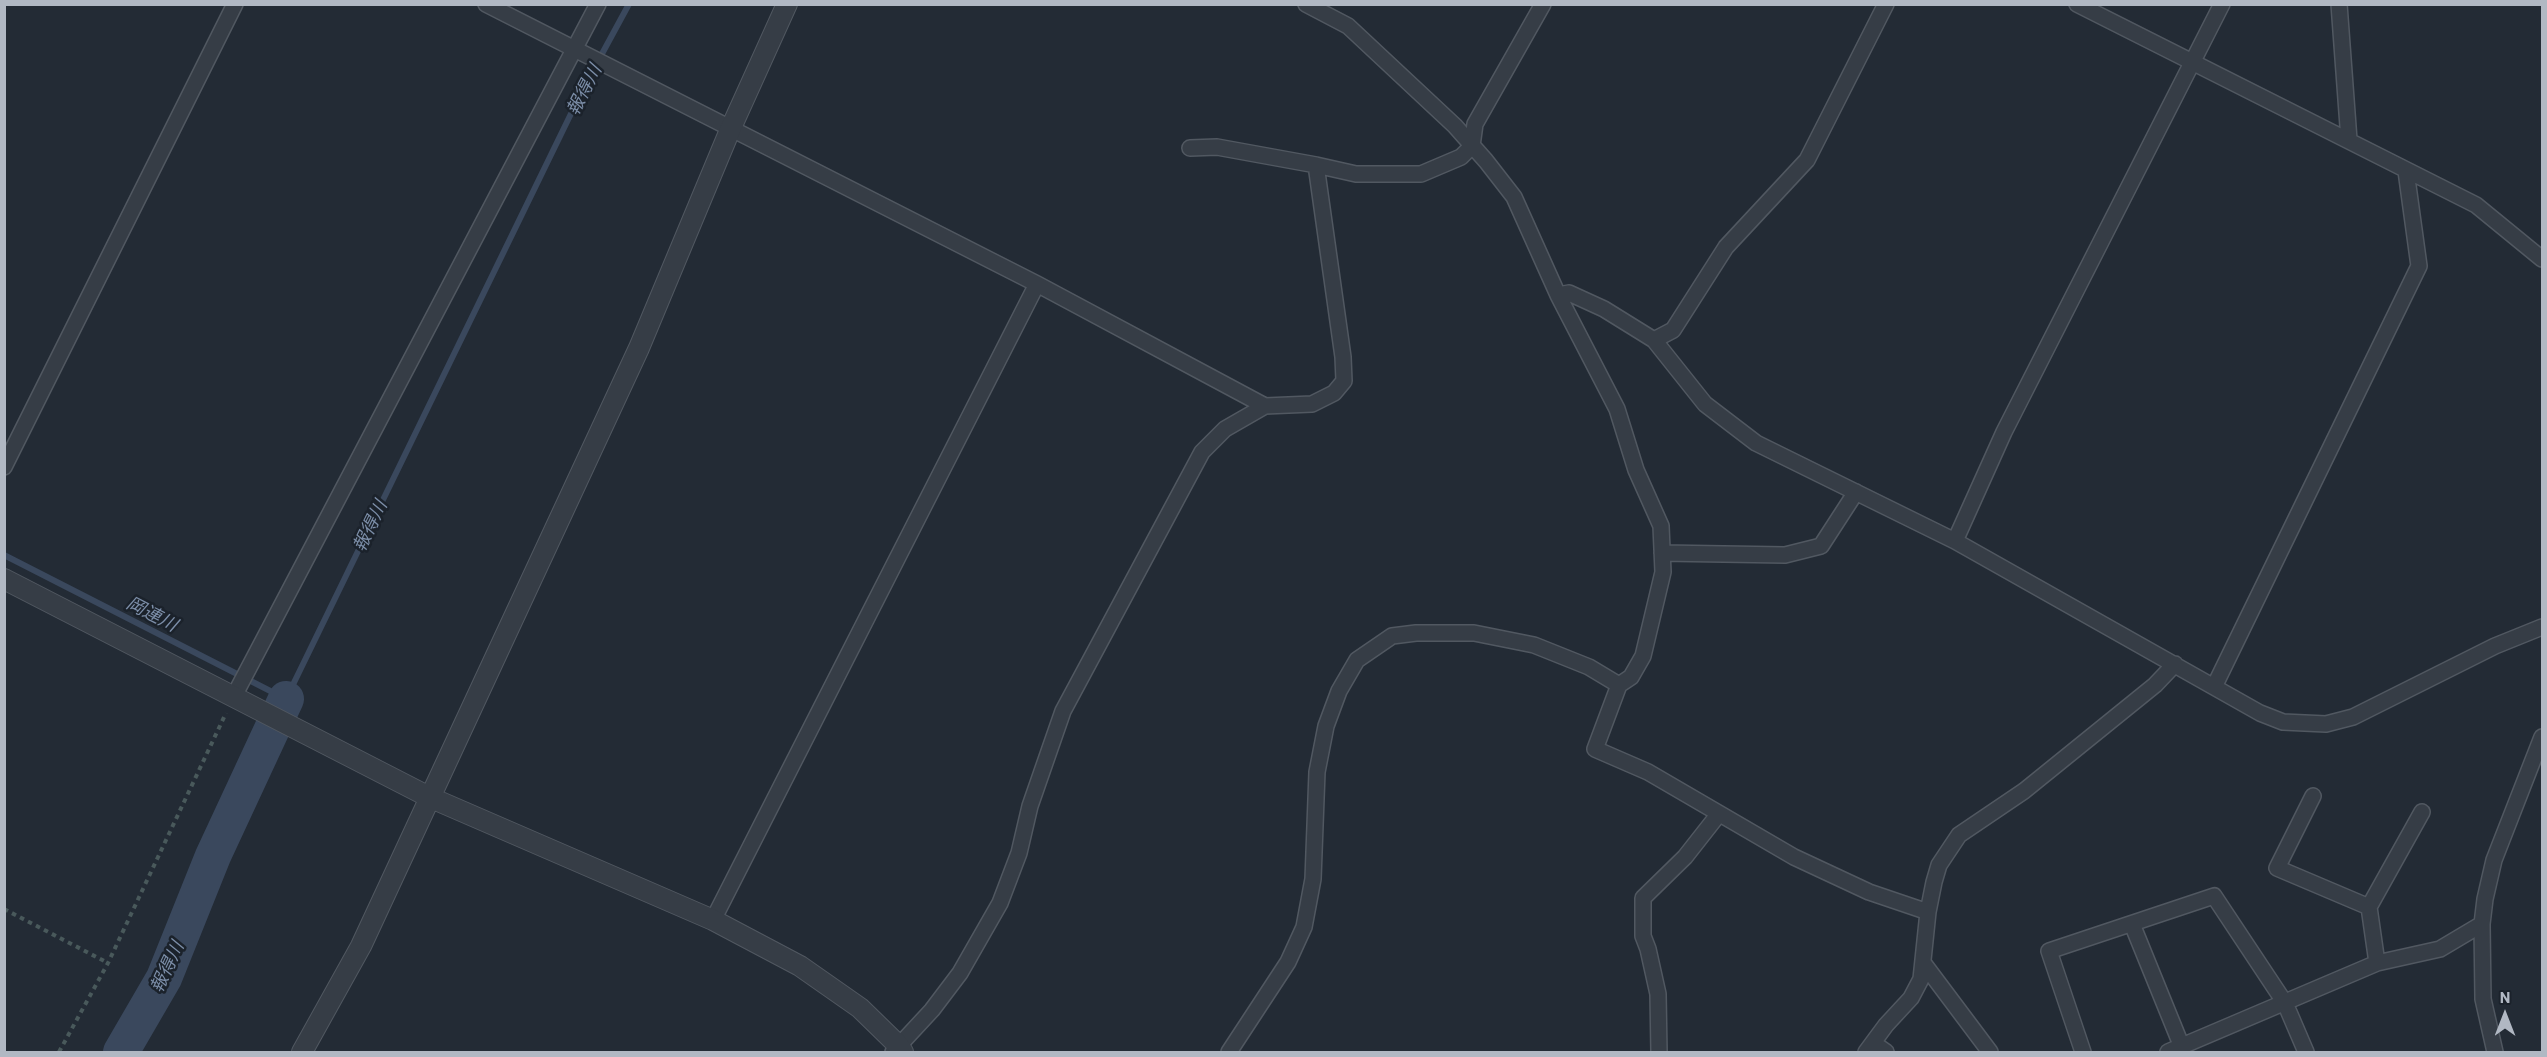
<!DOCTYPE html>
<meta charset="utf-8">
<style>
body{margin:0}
#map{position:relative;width:2547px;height:1057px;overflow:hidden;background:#232b35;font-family:Barlow,sans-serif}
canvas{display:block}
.frame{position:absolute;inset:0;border:6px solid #b1b8c3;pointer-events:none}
.north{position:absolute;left:2475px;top:985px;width:60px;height:60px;-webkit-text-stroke:4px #1b222b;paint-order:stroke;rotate:0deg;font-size:16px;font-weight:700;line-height:24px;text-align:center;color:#b1b8c3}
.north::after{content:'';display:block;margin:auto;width:21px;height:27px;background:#b1b8c3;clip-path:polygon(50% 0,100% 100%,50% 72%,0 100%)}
</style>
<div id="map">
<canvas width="2547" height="1057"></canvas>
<div class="frame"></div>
<div class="north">N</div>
</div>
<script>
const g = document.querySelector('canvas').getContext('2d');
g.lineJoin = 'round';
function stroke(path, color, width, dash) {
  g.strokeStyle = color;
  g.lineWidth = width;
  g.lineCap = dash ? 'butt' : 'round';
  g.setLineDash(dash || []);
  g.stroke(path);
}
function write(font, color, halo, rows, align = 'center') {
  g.font = font + ' Barlow,"Noto Sans JP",sans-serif';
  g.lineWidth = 5;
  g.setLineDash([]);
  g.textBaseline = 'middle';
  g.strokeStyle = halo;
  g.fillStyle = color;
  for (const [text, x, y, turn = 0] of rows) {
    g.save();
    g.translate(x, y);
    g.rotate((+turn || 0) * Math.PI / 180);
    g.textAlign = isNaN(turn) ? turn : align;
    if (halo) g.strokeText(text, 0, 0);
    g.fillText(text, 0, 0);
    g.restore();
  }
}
const stream = new Path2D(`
 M4 555 286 699 584 87 629 4`);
const river = new Path2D(`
 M121 1052 164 978 213 856 286 699`);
const path = new Path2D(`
 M4 909 108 963
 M59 1052 108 963 226 713`);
const minor = new Path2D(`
 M486 4 1037 284 1265 406
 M1306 4 1348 26 1455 126 1486 161 1514 197 1558 295 1617 409 1636 470 1661 526 1663 572 1643 656 1631 677 1619 685 1595 749 1648 772 1794 857 1869 892 1928 912
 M2077 4 2476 205 2542 259
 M2339 4 2349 140
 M1190 148 1217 147 1316 165
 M1558 295 1569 293 1604 309 1654 340 1705 404 1756 443 1955 541 2260 713 2283 722 2326 724 2353 717 2495 646 2542 627
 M1654 340 1673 330 1726 247 1807 160 1886 4
 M4 467 235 4
 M1955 541 2004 432 2222 4
 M1662 553 1785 555 1821 546 1856 492
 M2214 687 2419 266 2406 171
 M234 696 598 4
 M2313 796 2277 868 2369 907
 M713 920 1037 284
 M2132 924 2182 1047
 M2377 963 2369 907 2422 812
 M1924 964 1990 1052
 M1873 1043 1886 1052
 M893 1052 932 1010 960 973 1000 903 1019 853 1030 806 1063 711 1202 452 1225 429 1265 406 1312 404 1334 393 1344 381 1343 357 1316 165 1356 174H1421L1461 157 1472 146 1475 124 1543 4
 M1229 1052 1288 962 1304 927 1313 879 1317 772 1326 726 1339 691 1357 660 1392 636 1416 633H1474L1534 645 1589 667 1619 685
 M1659 1052 1658 994 1648 949 1643 936V898L1685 857 1718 815
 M1866 1052 1886 1025 1911 998 1921 979 1928 912 1934 882 1939 865 1959 835 2024 791 2155 685 2175 664
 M2083 1052 2049 951 2214 896 2285 1003 2306 1052
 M2168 1052 2377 963 2440 949 2482 924
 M2495 1052 2483 999 2482 924 2485 899 2494 860 2542 737`);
const tertiary = new Path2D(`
 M4 579 429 797 713 920 800 966 860 1008 899 1046 903 1052
 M302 1052 361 946 639 348 730 130 787 4`);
const waterNames = [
 ["報得川",584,90,-63],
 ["報得川",370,526,-64],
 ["岡連川",152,614,27],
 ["報得川",167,967,-65]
];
stroke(stream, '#3a485d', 6);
stroke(river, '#3a485d', 36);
stroke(minor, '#515861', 18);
stroke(tertiary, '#515861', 22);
stroke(path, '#49595b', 4, [4.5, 4.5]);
stroke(minor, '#363d46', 15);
stroke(tertiary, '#363d46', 20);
write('italic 18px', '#7c8ea8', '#1b222b', waterNames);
</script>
